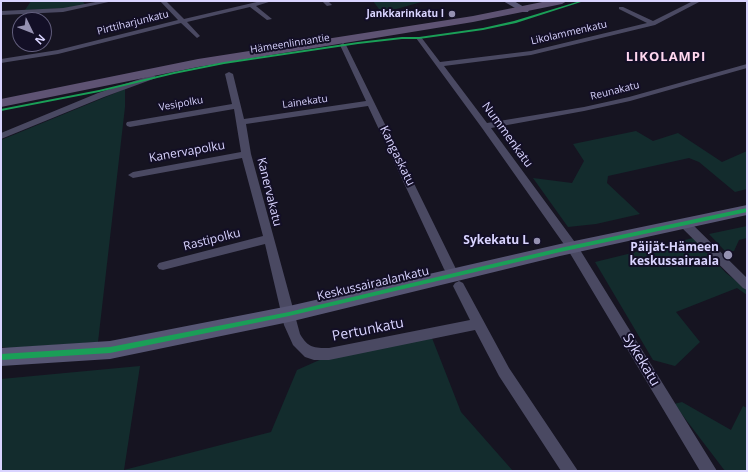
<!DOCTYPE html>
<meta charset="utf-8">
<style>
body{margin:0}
#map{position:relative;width:748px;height:472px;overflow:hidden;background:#161421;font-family:"Open Sans",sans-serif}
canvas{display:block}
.frame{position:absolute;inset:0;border:2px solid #d9d4ff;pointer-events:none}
.north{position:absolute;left:12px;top:12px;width:40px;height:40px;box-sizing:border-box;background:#130f26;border:1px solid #625e7d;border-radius:50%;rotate:133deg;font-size:11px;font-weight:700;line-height:16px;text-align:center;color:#d9d4ff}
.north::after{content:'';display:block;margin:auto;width:14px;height:18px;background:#9591b1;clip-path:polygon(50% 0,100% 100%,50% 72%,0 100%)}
</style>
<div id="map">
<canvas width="748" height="472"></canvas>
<div class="frame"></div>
<div class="north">N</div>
</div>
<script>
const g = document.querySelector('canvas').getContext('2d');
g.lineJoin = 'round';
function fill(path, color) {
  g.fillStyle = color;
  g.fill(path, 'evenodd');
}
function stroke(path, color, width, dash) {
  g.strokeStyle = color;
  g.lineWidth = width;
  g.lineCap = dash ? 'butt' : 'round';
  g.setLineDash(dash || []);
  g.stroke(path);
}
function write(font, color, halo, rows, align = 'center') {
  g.font = font + ' "Open Sans",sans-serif';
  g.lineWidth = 4;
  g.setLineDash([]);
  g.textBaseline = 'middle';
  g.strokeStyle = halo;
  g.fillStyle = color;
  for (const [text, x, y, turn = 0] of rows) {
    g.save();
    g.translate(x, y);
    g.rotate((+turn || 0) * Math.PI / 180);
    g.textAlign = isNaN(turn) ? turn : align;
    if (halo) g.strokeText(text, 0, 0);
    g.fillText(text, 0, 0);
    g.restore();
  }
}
const green = new Path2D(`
 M31 1H82L86 5 64 8 25 10Z
 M373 1H425L382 13Z
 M125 89V107L98 342 10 348 1 347V140Z
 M636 131 653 141 678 133 722 162 747 151V189L735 192 699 162 689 158 608 176 607 183 640 214 596 224 568 227 533 178 572 183 584 161 573 144Z
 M747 226V238L739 240 734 251H725L709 234Z
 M693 238 726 273 747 289V295L737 288 676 312 700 342 675 366 653 360 595 262Z
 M432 338 461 412 513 471H1V379L140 366 124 470 271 432 297 370 324 358Z
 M682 402 731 430 743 406 747 408V471H725L674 404Z`);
const street = new Path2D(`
 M101 1H113L63 12 1 15V11L63 8Z
 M160 1H166L184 19 261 1H272L256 6 272 19 267 20 250 7 187 22 200 36 197 38 181 23 58 54 1 63V59L58 50 178 20Z
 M322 1H328L332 5 327 6Z
 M693 1H701L655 25 531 55 444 66 487 123 584 107 629 97 747 64V68L630 101 584 111 491 128 577 245 717 471H700L568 250 482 128 416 38 421 37 440 62 531 51 647 23 619 9V7H623L653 21Z
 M343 43 346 45 456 269 454 272 450 273 446 272 444 269 368 106 246 124 251 154 300 334C308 348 314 348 329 348L470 320 453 286 455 283 459 281 463 283 509 368 578 471H561L499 376 475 330 329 360H314L305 357 293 345 284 325 265 244 163 270 159 269 157 266 159 263 263 236 242 158 133 178 128 175 133 172 241 152 234 109 130 127 127 126 126 124 127 122 232 104 225 74 229 72 233 74 244 119 366 101 340 45Z
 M149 76H155L156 78 104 97 1 139V133L98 93Z
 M685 220 689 221 747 278V290L743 288 681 227 680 224 681 221Z`);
const secondary = new Path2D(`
 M503 1H514L529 10 528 12H522Z
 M747 205V215L560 256 289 322 110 359 1 366V348L110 341 289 306 560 244Z`);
const primary = new Path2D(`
 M547 1H567L562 4 473 22 198 67 1 107V99L198 59 473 16Z`);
const cycleway = new Path2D(`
 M580 1H584L516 23 483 30 419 39H402L358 44 224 64 174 74 99 92 1 111V109L99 90 174 72 224 62 358 42 402 37H419L483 28 514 21Z
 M747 208V212L560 252 289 316 110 353 1 360V354L110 347 289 312 560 248Z`);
const markers = [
 [452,14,4,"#9591b1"],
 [537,241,4,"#9591b1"],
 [728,255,5,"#9591b1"]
];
const farPoinames = [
 ["Jankkarinkatu I",444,14]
];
const farStreetnames = [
 ["Pirttiharjunkatu",133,23,-14],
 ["Likolammenkatu",569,33,-13],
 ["Hämeenlinnantie",290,44,-9],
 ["Reunakatu",615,91,-14],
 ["Lainekatu",305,102,-8],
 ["Vesipolku",181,104,-10]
];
const streetNames = [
 ["Nummenkatu",507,135,54],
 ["Kanervapolku",187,152,-10],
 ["Kangaskatu",397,156,64],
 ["Kanervakatu",269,192,76],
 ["Rastipolku",212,240,-14],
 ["Keskussairaalankatu",373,284,-13]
];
const poiNames = [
 ["Sykekatu L",529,241],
 ["Päijät-Hämeen",719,248],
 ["keskussairaala",719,262]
];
const farDistrictnames = [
 ["LIKOLAMPI",666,57]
];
const nearStreetnames = [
 ["Pertunkatu",368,330,-11],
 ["Sykekatu",641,360,59]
];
fill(green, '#132c2d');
fill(street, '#4a4962');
fill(secondary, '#575674');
fill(primary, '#5e5373');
fill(cycleway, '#1a9f57');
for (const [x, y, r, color] of markers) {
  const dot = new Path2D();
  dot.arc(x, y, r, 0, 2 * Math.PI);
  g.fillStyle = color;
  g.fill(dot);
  stroke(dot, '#130f26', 1.5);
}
write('bold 10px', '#d9d4ff', '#130f26', farPoinames, 'right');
write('10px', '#d9d4ff', '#130f26', farStreetnames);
write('12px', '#d9d4ff', '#130f26', streetNames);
write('bold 12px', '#d9d4ff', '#130f26', poiNames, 'right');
g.letterSpacing = '1px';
write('bold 13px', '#ffd6f0', '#130f26', farDistrictnames);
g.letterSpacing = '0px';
write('14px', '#d9d4ff', '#130f26', nearStreetnames);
</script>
